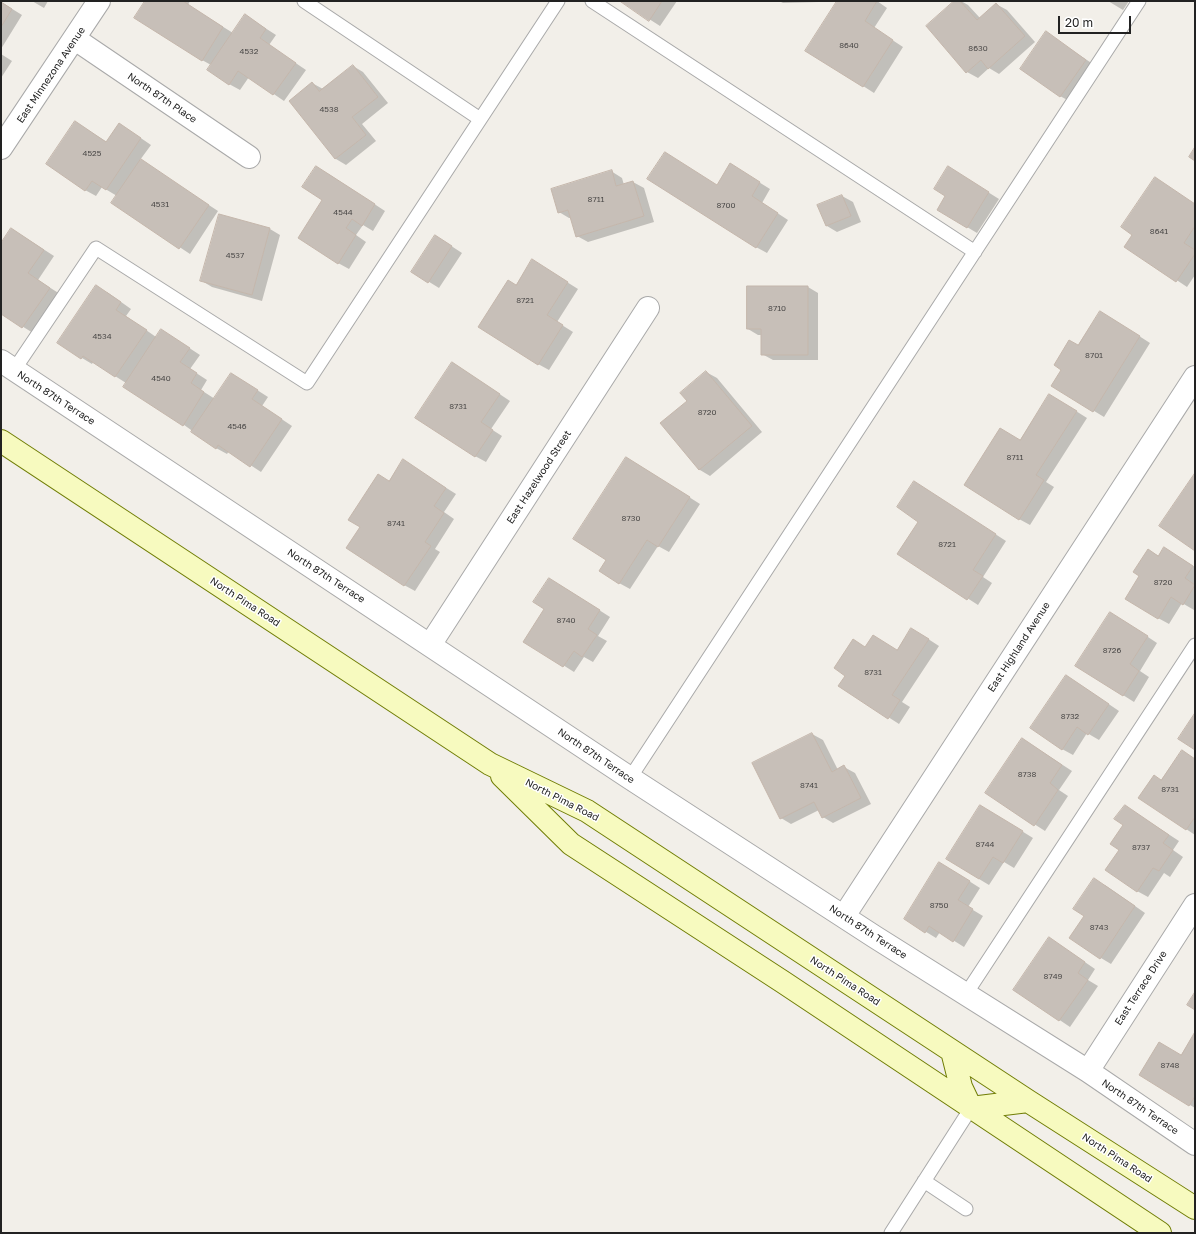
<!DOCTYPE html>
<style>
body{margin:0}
#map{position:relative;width:1196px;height:1234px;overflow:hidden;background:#f2efe9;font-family:"Golos Text",sans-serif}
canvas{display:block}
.frame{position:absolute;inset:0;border:2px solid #222;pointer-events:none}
.scale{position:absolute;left:1058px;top:16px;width:73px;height:18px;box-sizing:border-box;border:2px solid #222;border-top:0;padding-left:5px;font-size:12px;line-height:14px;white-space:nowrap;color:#222;-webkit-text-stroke:3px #fff;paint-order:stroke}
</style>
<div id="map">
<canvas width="1196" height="1234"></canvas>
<div class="frame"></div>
<div class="scale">20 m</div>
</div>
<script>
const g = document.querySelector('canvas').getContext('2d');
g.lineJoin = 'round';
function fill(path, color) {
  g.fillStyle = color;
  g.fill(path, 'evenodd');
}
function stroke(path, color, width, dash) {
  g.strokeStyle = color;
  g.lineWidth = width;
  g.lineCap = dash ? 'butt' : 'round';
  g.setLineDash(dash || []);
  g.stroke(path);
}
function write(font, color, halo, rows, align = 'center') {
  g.font = font + ' "Golos Text",sans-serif';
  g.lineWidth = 3;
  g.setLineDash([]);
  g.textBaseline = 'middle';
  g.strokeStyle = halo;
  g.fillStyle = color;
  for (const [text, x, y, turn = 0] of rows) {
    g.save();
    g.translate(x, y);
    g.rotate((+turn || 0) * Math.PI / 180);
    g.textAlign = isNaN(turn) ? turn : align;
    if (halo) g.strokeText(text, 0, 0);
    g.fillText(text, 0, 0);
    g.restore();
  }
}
const shadow = new Path2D(`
 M32 1H48L44 8Z
 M146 1H190L188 5 233 33 245 15 276 35 269 45 306 70 284 101 249 77 240 90 229 84 211 65 202 60Z
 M621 1H677L660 26Z
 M779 1H819V2L783 3Z
 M838 1H877L887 8 874 28 903 47 874 93 807 50Z
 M955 1H961L968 5 980 18 996 4 1007 10 1035 42 999 74 989 68 978 78 967 72Z
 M1108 1H1129L1123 10Z
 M1 2 22 15 1 49Z
 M1046 33 1096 66 1071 102 1060 96Z
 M1 54 12 61 1 78Z
 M353 66 363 72 388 103 362 124 376 141 346 165 336 159 290 101 312 83 323 89Z
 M75 122 107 142 129 130 151 145 140 160 218 211 190 254 113 203 117 196 102 187 96 196 85 190Z
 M611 171 622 178 624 185 633 182 644 188 654 222 588 242 577 236 572 218H569L559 212Z
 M741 171 770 189 762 203 788 220 767 253 756 247 717 186Z
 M327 173 385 211 373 231 363 225 356 235 366 242 349 269 338 263 324 200Z
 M959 174 999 199 977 233 967 227 947 196Z
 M842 196 853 202 861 222 837 232 827 226 819 206Z
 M1195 204V248L1194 249 1195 250V275L1187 287 1126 246Z
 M220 216 270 229 280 235 262 301 212 287 202 281Z
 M12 229 54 256 38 280 60 294 33 333 1 313V245Z
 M436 236 462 253 439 288 413 272Z
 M543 267 578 289 557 322 573 332 549 370 538 364 517 286Z
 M808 287 818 293V360H773L762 354V335H758L748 329Z
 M107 292 131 309 126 316 156 337 171 336 200 355 190 369 207 380 201 390 215 399 232 374 268 397 262 406 292 426 261 472 229 451 227 454 216 448 126 383 93 362 92 364 82 358 58 342Z
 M1111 318 1150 343 1104 417 1053 386 1079 347Z
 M453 363 510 401 491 429 502 436 486 462 475 456Z
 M706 372 717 378 762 432 710 476 700 470 662 424 688 401Z
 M1060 401 1087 418 1046 482 1054 487 1030 525 1019 519 1020 441Z
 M637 464 700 504 669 552 658 546 630 589 619 583 607 560Z
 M413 467 456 494 444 512 454 519 435 549 440 552 415 591 404 585Z
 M924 488 1006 541 983 577 992 583 978 605 899 554 920 521Z
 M1148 550 1159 556 1174 554 1195 567V608L1194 610 1182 603 1169 624 1158 618 1141 576Z
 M560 585 610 617 598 636 607 641 593 662 584 657 574 672 525 641Z
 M1121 619 1157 643 1140 671 1149 677 1134 702 1077 666Z
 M922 635 939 646 902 702 910 707 899 724 840 686 866 648 898 651Z
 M1076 682 1119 711 1099 740 1087 733 1073 755 1062 749Z
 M812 734 823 740 838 770 844 767 855 773 871 804 833 823 823 817 819 810 791 824 781 818Z
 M1032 745 1072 771 1059 790 1068 796 1045 831 986 793Z
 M1182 751 1195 759V835L1140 798 1162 781Z
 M1125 806 1179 841 1173 850 1183 857 1170 877 1164 873 1148 897 1137 891 1120 850Z
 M991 812 1033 838 1014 868 1004 862 989 885 979 879Z
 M950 869 980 888 968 907 983 916 964 947 940 932 936 938 905 919Z
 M1105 885 1145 913 1111 964 1101 958 1085 915Z
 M1060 945 1095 969 1088 980 1098 986 1070 1027 1015 990Z
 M1195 1034V1108L1140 1075 1181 1056Z`);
const building = new Path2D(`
 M145 1H183L223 27 202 61 134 18Z
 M620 1H662L649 21Z
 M837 1H877L865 21 893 40 863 87 805 51Z
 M954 1H960L977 20 996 3 1025 36 988 69 981 60 966 73 926 26Z
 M1 2 12 9 1 27Z
 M245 14 266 29 260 38 296 63 273 95 238 71 229 85 207 70Z
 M1046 31 1086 60 1060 97 1020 69Z
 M353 65 378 97 352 117 366 135 335 159 289 101 312 82 319 91Z
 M75 121 106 142 119 123 141 138 106 190 92 181 85 191 46 164Z
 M1195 147V161L1189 157Z
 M665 152 717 185 730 163 760 182 752 196 778 213 756 248 647 179Z
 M141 159 209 205 179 249 111 203Z
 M316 166 375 204 362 226 352 219 346 228 356 235 338 264 298 238 322 200 302 187Z
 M948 166 989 192 967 228 937 210 945 196 934 189Z
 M612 170 616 186 633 181 644 216 576 237 568 210 558 213 551 189Z
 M1155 177 1195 204V226L1184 243 1195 250V254L1176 282 1124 247 1132 235 1121 227Z
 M842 195 851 216 826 226 817 205Z
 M219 214 270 228 252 295 200 281Z
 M11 228 44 250 28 273 50 288 22 328 1 314V243Z
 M435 235 452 246 428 283 411 272Z
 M532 259 568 282 547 315 563 325 538 365 478 327 508 280 516 285Z
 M96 285 121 302 116 310 147 330 115 377 83 356 81 359 57 343Z
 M747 286H808V355H761V329H747Z
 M1100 311 1140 336 1093 412 1051 386 1061 370 1054 365 1069 340 1078 345Z
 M161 329 190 348 180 362 197 373 191 383 204 392 183 426 123 387Z
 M452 362 500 394 481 422 493 430 475 457 415 418Z
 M706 371 752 426 699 470 660 423 687 401 680 393Z
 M231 373 258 390 252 399 282 419 250 467 218 445 216 449 191 432Z
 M1049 394 1077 411 1036 475 1044 480 1019 520 964 485 1000 428 1020 440Z
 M626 457 690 497 658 547 647 540 619 584 599 571 606 560 573 539Z
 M403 459 446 488 434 506 444 513 425 542 431 546 404 586 346 548 360 527 348 520 378 474 389 481Z
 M1195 473V551L1159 526Z
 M914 481 996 534 973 570 983 576 967 600 897 554 918 522 897 507Z
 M1164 547 1193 566 1185 578 1195 585 1183 605 1171 597 1158 619 1125 599 1139 576 1133 572 1148 549 1158 556Z
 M549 578 600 610 588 629 597 635 582 657 574 651 563 667 523 642 544 609 533 602Z
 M1110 612 1148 636 1130 664 1139 671 1123 696 1075 666Z
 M911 628 929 639 892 695 900 700 888 719 838 686 845 676 834 668 853 639 865 647 873 635 897 650Z
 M1066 675 1109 704 1088 735 1077 727 1062 750 1030 728Z
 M1195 713V750L1178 739Z
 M812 733 832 772 844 765 861 798 822 818 814 802 780 819 752 763Z
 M1022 738 1062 765 1050 783 1058 790 1034 826 985 793Z
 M1182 750 1195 759V817L1186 830 1138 798 1154 775 1161 780Z
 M980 805 1023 831 1003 863 993 857 979 879 946 859Z
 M1125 805 1169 835 1163 843 1173 850 1159 871 1153 868 1137 892 1105 870 1119 850 1110 844 1123 825 1114 819Z
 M939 862 970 881 958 900 973 909 953 942 929 926 925 933 904 919Z
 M1094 878 1135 906 1100 959 1069 938 1084 916 1073 909Z
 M1049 937 1085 962 1078 973 1088 980 1059 1021 1013 990Z
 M1195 992V1010L1187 1005Z
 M1195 1032V1096L1189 1106 1139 1075 1159 1042 1181 1055Z`);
const service = new Path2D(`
 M304 1 480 119
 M592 1 975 252
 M14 370 96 248 307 383 558 1
 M630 778 1139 1
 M966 994 1195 645
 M924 1181 966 1209
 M891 1233 971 1108`);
const minor = new Path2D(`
 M75 39 249 157
 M1 148 99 1
 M1 361 630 778 875 937 1088 1071 1195 1144
 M430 645 648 308
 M844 916 1195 377
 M1088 1071 1195 905`);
const secondary = new Path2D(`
 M1 441 490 764 587 811 1028 1101 1195 1208
 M502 776 571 844 783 982 1160 1233
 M952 1051 961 1087 971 1108
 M971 1108 1028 1101`);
const numberNames = [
 ["8640",849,45],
 ["8630",978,48],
 ["4532",249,51],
 ["4538",329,109],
 ["4525",92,153],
 ["8711",596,199],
 ["4531",160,204],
 ["8700",726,205],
 ["4544",343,212],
 ["8641",1159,231],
 ["4537",235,255],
 ["8721",525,300],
 ["8710",777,308],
 ["4534",102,336],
 ["8701",1094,355],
 ["4540",161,378],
 ["8731",458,406],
 ["8720",707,412],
 ["4546",237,426],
 ["8711",1015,457],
 ["8730",631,518],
 ["8741",396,523],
 ["8721",947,544],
 ["8720",1163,582],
 ["8740",566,620],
 ["8726",1112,650],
 ["8731",873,672],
 ["8732",1070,716],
 ["8738",1027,774],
 ["8741",809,785],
 ["8731",1170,789],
 ["8744",985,844],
 ["8737",1141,847],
 ["8750",939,905],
 ["8743",1099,927],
 ["8749",1053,976],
 ["8748",1170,1065]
];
const streetNames = [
 ["East Minnezona Avenue",51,75,-56],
 ["North 87th Place",162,98,34],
 ["North 87th Terrace",56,398,33],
 ["East Hazelwood Street",539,477,-57],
 ["North 87th Terrace",326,576,33],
 ["North Pima Road",245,602,33],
 ["East Highland Avenue",1019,647,-57],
 ["North 87th Terrace",596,756,34],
 ["North Pima Road",562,800,27],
 ["North 87th Terrace",868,932,33],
 ["North Pima Road",845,981,33],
 ["East Terrace Drive",1141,988,-57],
 ["North 87th Terrace",1140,1107,34],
 ["North Pima Road",1117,1158,33]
];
fill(shadow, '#0003');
fill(building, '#c7bfb8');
stroke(building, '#c4b6ab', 1);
stroke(service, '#a9a9a9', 15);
stroke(minor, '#a9a9a9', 24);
stroke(secondary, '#707d05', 24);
stroke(service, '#fff', 13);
stroke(minor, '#fff', 22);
stroke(secondary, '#f7fabf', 22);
write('8px', '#4b4948', null, numberNames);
write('10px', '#222', '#fff', streetNames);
</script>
